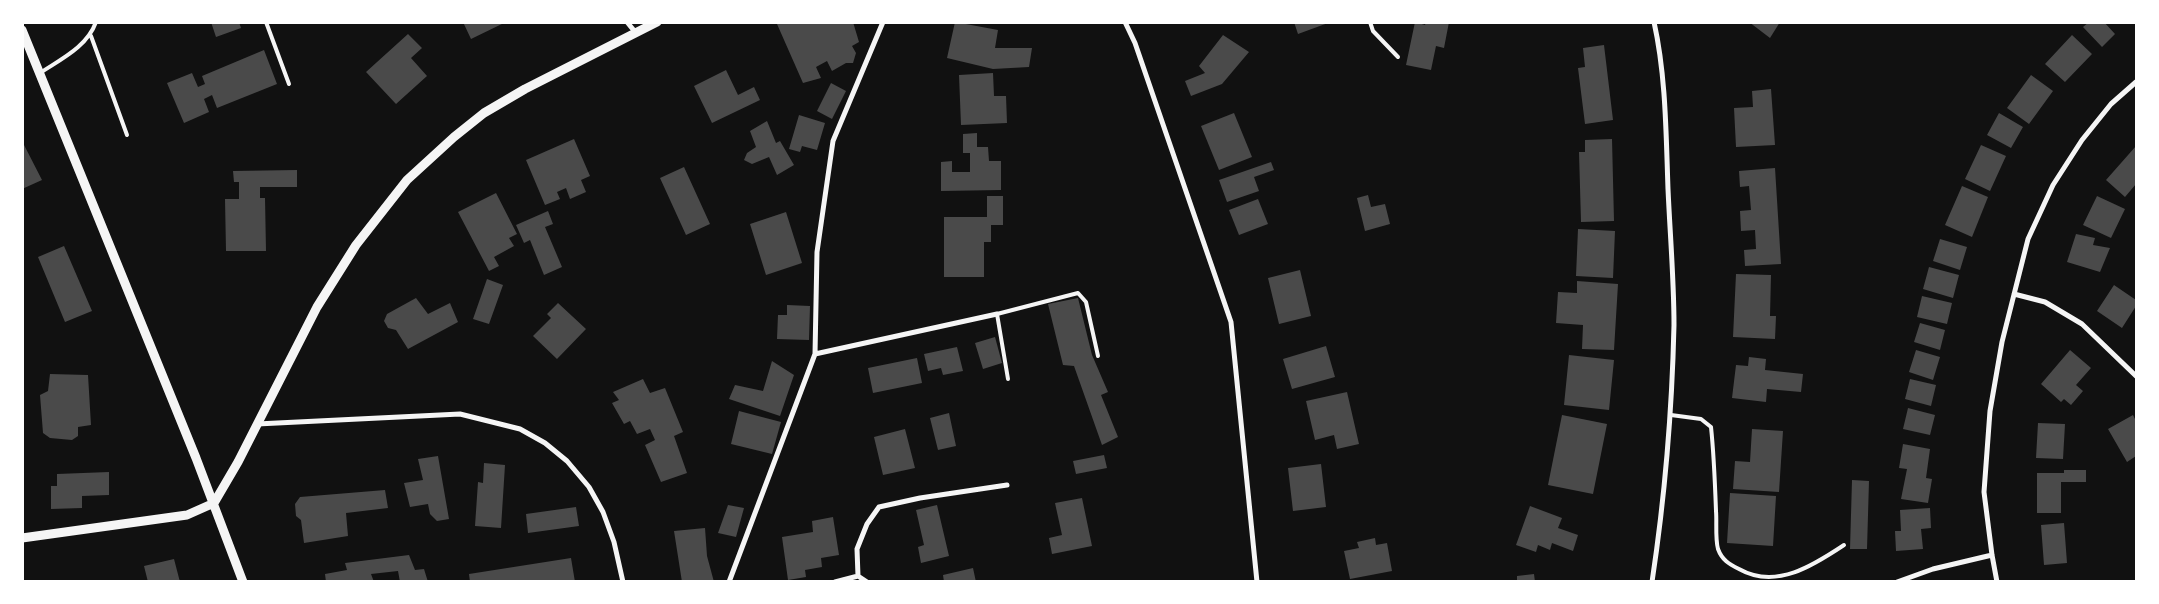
<!DOCTYPE html>
<style>
body{margin:0}
#map{position:relative;width:2159px;height:604px;overflow:hidden;background:#111;font-family:"DejaVu Sans",sans-serif}
canvas{display:block}
.frame{position:absolute;inset:0;border:24px solid #fff;pointer-events:none}
</style>
<div id="map">
<canvas width="2159" height="604"></canvas>
<div class="frame"></div>
</div>
<script>
const g = document.querySelector('canvas').getContext('2d');
g.lineJoin = 'round';
function fill(path, color) {
  g.fillStyle = color;
  g.fill(path, 'evenodd');
}
function stroke(path, color, width, dash) {
  g.strokeStyle = color;
  g.lineWidth = width;
  g.lineCap = dash ? 'butt' : 'round';
  g.setLineDash(dash || []);
  g.stroke(path);
}
const building = new Path2D(`
 M211 22H239L241 28 216 37Z
 M463 22H506L471 39Z
 M781 22H853L859 42 852 46 856 53 853 63H846L832 71 827 61 816 67 821 78 803 83 777 24Z
 M955 22 998 30 995 48H1032L1029 67 993 69 947 58Z
 M1294 22H1328V23L1298 34Z
 M1415 22 1425 25 1426 22H1449L1444 48 1436 46 1431 70 1406 65Z
 M1749 22H1780L1770 38Z
 M2089 22H2104L2115 34 2102 47 2083 27Z
 M408 34 422 48 411 58 427 76 396 104 366 72Z
 M1223 35 1249 52 1222 84 1191 96 1185 81 1205 73 1199 66Z
 M2072 35 2092 54 2065 82 2045 64Z
 M1604 45 1613 120 1585 124 1578 68 1585 67 1583 48Z
 M264 50 277 84 217 108 212 95 204 99 209 112 184 123 167 83 192 73 198 87 205 84 202 76Z
 M726 70 738 95 754 87 760 100 712 123 694 86Z
 M993 73 994 96H1006L1007 123 961 125 959 75Z
 M2031 75 2053 91 2029 124 2007 108Z
 M831 83 846 91 832 119 817 111Z
 M1771 89 1775 145 1736 147 1734 108 1753 107 1752 91Z
 M1234 113 1252 157 1219 170 1201 126Z
 M1999 113 2023 127 2011 148 1987 135Z
 M799 115 825 123 817 150 802 146 800 152 789 149Z
 M767 121 776 143 780 141 794 165 777 175 769 157 752 164 744 160 747 153 756 147 750 131Z
 M977 133V147H988L989 161H1001V190L941 191V162L952 161V172H970V153H963V134Z
 M574 139 590 176 581 180 586 192 570 199 566 188 557 192 560 199 545 205 526 160Z
 M1612 139 1614 221 1581 222 1579 152H1585V140Z
 M22 141 42 180 22 189Z
 M1981 145 2006 156 1990 191 1965 179Z
 M2136 146V184L2125 197 2106 180Z
 M1271 162 1274 170 1254 177 1259 191 1227 202 1219 180Z
 M684 167 710 224 686 235 660 178Z
 M1775 168 1781 264 1745 266 1744 250 1756 249 1755 230 1741 231 1740 211 1751 210 1749 186 1740 187 1739 171Z
 M297 170V187H260V198H265L266 251H226L225 199H239V182H234L233 171Z
 M1962 186 1988 197 1972 237 1945 225Z
 M496 193 517 234 509 238 514 246 494 257 499 266 489 271 458 212Z
 M1368 195 1371 207 1385 204 1390 224 1365 231 1357 198Z
 M987 196H1003V225H991V242H984V277H944V217H987Z
 M2097 196 2125 209 2111 238 2083 225Z
 M1258 199 1268 224 1239 235 1229 210Z
 M548 211 553 224 545 227 562 267 544 275 530 240 524 243 516 225Z
 M786 212 802 263 766 275 750 224Z
 M1578 229 1615 231 1613 278 1576 276Z
 M2076 234 2095 238 2093 245 2110 248 2100 272 2067 262Z
 M1940 239 1967 247 1960 270 1933 261Z
 M64 246 92 311 65 322 38 257Z
 M1929 267 1959 275 1953 298 1923 289Z
 M1300 270 1311 316 1279 324 1268 278Z
 M1736 274 1771 275 1770 316H1776L1775 339 1733 337Z
 M487 279 503 285 489 324 473 319Z
 M1577 281 1618 284 1614 350 1582 349 1583 325 1556 323 1558 292 1577 293Z
 M2114 285 2136 300V306L2122 328 2097 311Z
 M1922 296 1952 303 1947 324 1917 317Z
 M416 298 428 314 450 303 458 322 408 349 396 330 388 328 384 321 387 314Z
 M1078 298 1092 355 1108 392 1101 395 1118 437 1102 445 1074 366 1063 365 1048 304Z
 M558 303 586 329 557 359 533 336 551 318 547 314Z
 M787 305 810 306 809 340 777 339 778 315H787Z
 M1920 323 1945 330 1940 350 1914 342Z
 M995 337 1002 363 983 369 975 343Z
 M1326 346 1335 377 1292 389 1283 359Z
 M957 347 963 371 943 375 941 368 928 371 924 354Z
 M1916 350 1940 357 1933 380 1909 372Z
 M2070 350 2091 368 2076 385 2083 391 2071 405 2064 399 2061 402 2041 384Z
 M1569 355 1614 360 1609 410 1564 405Z
 M1749 357 1766 359 1765 370 1803 374 1801 392 1767 389 1766 402 1732 398 1736 365 1748 366Z
 M917 358 922 383 873 393 868 368Z
 M772 361 794 375 780 416 729 399 735 385 763 391Z
 M50 374 88 375 91 425 78 427V436L72 440 50 438 43 433 40 395 48 391Z
 M643 379 650 393 665 388 683 432 674 436 687 473 661 482 645 445 655 440 650 429 637 434 630 421 624 424 612 403 619 400 613 392Z
 M1910 379 1936 385 1931 406 1905 399Z
 M1347 392 1359 444 1337 449 1334 435 1315 440 1306 401Z
 M1908 408 1935 415 1930 435 1903 429Z
 M739 411 781 422 772 454 731 444Z
 M949 413 956 446 938 450 930 418Z
 M1562 415 1607 424 1593 494 1548 485Z
 M2133 415 2136 421V456L2127 462 2108 429Z
 M2038 423 2065 424 2063 459 2036 458Z
 M905 429 915 468 883 475 874 437Z
 M1752 429 1783 431 1779 492 1733 489 1735 461 1750 462Z
 M1903 444 1930 449 1926 478 1932 479 1928 503 1901 499 1907 469 1899 468Z
 M1104 455 1107 468 1076 474 1073 461Z
 M438 456 449 519 437 521 430 514 428 504 410 507 404 483 423 480 418 459Z
 M484 463 505 465 501 528 475 526 478 482 483 483Z
 M1321 464 1326 507 1293 511 1288 468Z
 M2064 470H2086V482H2061V513H2037V473H2064Z
 M109 472V495L82 496V508L51 509V486H57V474Z
 M1852 480 1869 481 1867 549H1850Z
 M385 490 388 508 346 513 348 536 304 543 301 520 296 516 295 504 300 497Z
 M1730 493 1776 496 1773 546 1727 543Z
 M1082 498 1092 546 1052 554 1049 538 1062 535 1055 503Z
 M728 505 744 508 736 537 718 533Z
 M937 505 949 556 921 563 918 547 924 545 916 510Z
 M1530 506 1562 518 1558 528 1578 535 1573 551 1552 543 1550 550 1538 545 1536 552 1516 545Z
 M576 507 579 526 528 533 526 514Z
 M1930 508 1931 528 1921 529 1923 549 1896 551 1895 531H1901L1900 510Z
 M833 517 839 555 821 558 822 567 805 570 806 577 788 580 782 537 813 532 812 521Z
 M2064 523 2067 563 2044 565 2041 525Z
 M705 528 707 556 714 582H682L674 531Z
 M1375 538 1376 545 1387 543 1392 571 1350 579 1344 551 1359 548 1357 542Z
 M409 555 415 570 424 569 428 582H400L398 571 371 574 374 582H326L325 574 347 570 345 563Z
 M571 558 575 582H470L469 574Z
 M174 559 180 582H148L144 566Z
 M973 568 976 582H944L943 575Z
 M1534 574 1535 582H1517V576Z`);
const service = new Path2D(`
 M266 22 289 84
 M1370 22 1373 31 1398 57
 M91 36 127 135
 M40 73C61 59 87 47 96 22
 M1008 379 997 314 1078 293 1086 302 1098 356
 M1671 415 1701 419 1711 427C1714 455 1715 483 1716 511 1717 522 1715 538 1718 549 1722 560 1729 564 1739 569 1776 590 1814 565 1844 545`);
const minor = new Path2D(`
 M627 22 636 33
 M1125 22 1135 43 1231 322 1257 582
 M2014 294 2045 302 2082 324 2136 376
 M815 354 997 314
 M257 424 460 414 520 429 545 443 567 461 589 487 603 512 614 542 623 582
 M858 576 857 549 867 524 879 507 920 498 1007 485
 M729 582 815 354 817 252 833 141 883 22
 M835 582 858 576 867 582
 M1652 582C1665 496 1672 411 1674 325 1674 280 1670 234 1668 189 1666 134 1666 76 1654 22
 M1897 582 1933 569 1992 555
 M1997 582 1992 555 1984 492 1990 411 2002 342 2028 239 2053 185 2082 140 2111 104 2136 82`);
const tertiary = new Path2D(`
 M22 30 196 458 243 582
 M22 538 187 515 214 503 238 462 317 307 356 245 407 180 454 137 484 113 525 89 657 22`);
fill(building, '#4a4a4a');
stroke(service, '#f5f5f5', 4);
stroke(minor, '#f5f5f5', 5);
stroke(tertiary, '#f5f5f5', 9);
</script>
